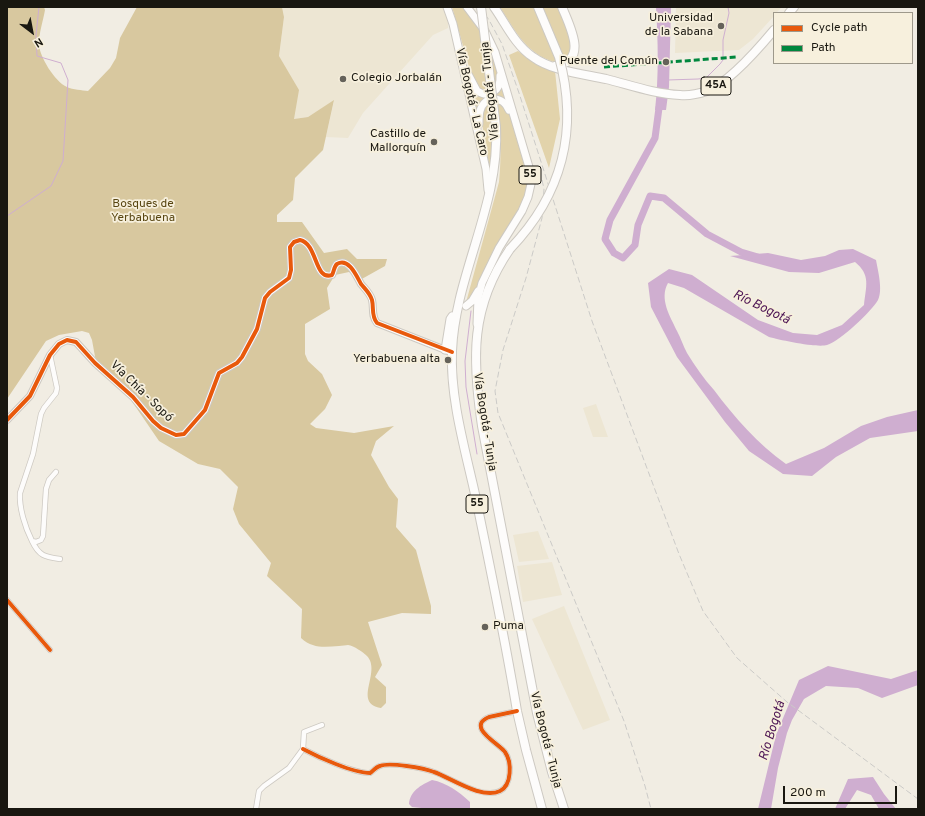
<!DOCTYPE html>
<meta charset="utf-8">
<style>
body{margin:0}
#map{position:relative;width:925px;height:816px;overflow:hidden;background:#f1ede3;font-family:Overpass,sans-serif}
canvas{display:block}
.frame{position:absolute;inset:0;border:8px solid #191710;pointer-events:none}
.legend{position:absolute;left:773px;top:12px;width:140px;height:52px;box-sizing:border-box;background:#f7f0dd;border:1px solid #9e998b;margin:0;padding:5px 7px;list-style:none;font-size:12px;color:#191710}
.legend li{display:flex;align-items:center;gap:8px;height:20px}
.legend b{width:20px;border:1px solid #9e998b}
.north{position:absolute;left:12px;top:12px;width:40px;height:40px;-webkit-text-stroke:3px #f7f0dd;paint-order:stroke;rotate:148deg;font-size:11px;font-weight:700;line-height:16px;text-align:center;color:#191710}
.north::after{content:'';display:block;margin:auto;width:14px;height:18px;background:#191710;clip-path:polygon(50% 0,100% 100%,50% 72%,0 100%)}
.scale{position:absolute;left:783px;top:786px;width:114px;height:18px;box-sizing:border-box;border:2px solid #191710;border-top:0;padding-left:5px;font-size:12px;line-height:14px;white-space:nowrap;color:#191710;-webkit-text-stroke:3px #f7f0dd;paint-order:stroke}
</style>
<div id="map">
<canvas width="925" height="816"></canvas>
<div class="frame"></div>
<ul class="legend">
<li><b style="height:5px;background:#e8590c"></b>Cycle path</li>
<li><b style="height:5px;background:#00873e"></b>Path</li>
</ul>
<div class="north">N</div>
<div class="scale">200 m</div>
</div>
<script>
const g = document.querySelector('canvas').getContext('2d');
g.lineJoin = 'round';
function fill(path, color) {
  g.fillStyle = color;
  g.fill(path, 'evenodd');
}
function stroke(path, color, width, dash) {
  g.strokeStyle = color;
  g.lineWidth = width;
  g.lineCap = dash ? 'butt' : 'round';
  g.setLineDash(dash || []);
  g.stroke(path);
}
function write(font, color, halo, rows, align = 'center') {
  g.font = font + ' Overpass,sans-serif';
  g.lineWidth = 3.5;
  g.setLineDash([]);
  g.textBaseline = 'middle';
  g.strokeStyle = halo;
  g.fillStyle = color;
  for (const [text, x, y, turn = 0] of rows) {
    g.save();
    g.translate(x, y);
    g.rotate((+turn || 0) * Math.PI / 180);
    g.textAlign = isNaN(turn) ? turn : align;
    if (halo) g.strokeText(text, 0, 0);
    g.fillText(text, 0, 0);
    g.restore();
  }
}
const built = new Path2D(`
 M282 7H444L448 18V28L433 35 363 113 348 138 326 137 334 101 308 117 294 119 279 56 284 17Z
 M676 7H782L776 13H774V16L753 39 739 50 675 53Z
 M596 404 608 437H593L583 408Z
 M538 531 549 559 519 562 513 535Z
 M552 562 562 595 523 602 517 566Z
 M564 606 610 720 583 730 532 619Z`);
const green = new Path2D(`
 M452 7H463L479 25 494 57 498 77 494 90 481 91 473 81Z
 M500 7H533L548 39 557 63C526 54 516 32 500 7Z
 M540 7H559L564 18 573 49 562 62Z
 M518 51 530 60 555 71 560 119 549 168 509 55Z
 M502 84 508 102 495 97 477 113 472 87 478 95Z
 M497 101 506 107 513 123 527 169 529 180 524 200 472 297 465 306 499 182C502 155 500 129 497 101Z
 M490 102 494 147 490 171 481 117 482 109Z`);
const forest = new Path2D(`
 M7 7H44L45 10C43 21 39 33 39 44 39 56 55 82 67 87 73 90 82 90 88 91L110 68 116 58 120 38 137 7H282L284 17 279 56 299 90 294 119 308 117 334 100 323 150 295 178 293 200 277 215V222H302L324 253 347 249 357 259H387L385 266 360 280 349 272 335 275 327 288 330 309 305 324V354L308 361 322 374 332 395 325 409 310 424 316 428 354 433 394 426 376 441 371 455 389 487 398 499 396 527 416 550 431 606V614L402 613 368 622 382 665 375 677 386 687V703L381 708C352 703 382 672 367 656 363 652 354 646 348 645 346 645 342 646 339 646 325 647 313 649 301 638L302 609 267 576 271 563 239 524 233 509 238 487 220 469 198 464 159 441 118 381 96 362 92 340 89 333 82 331 59 335 46 341 7 399Z`);
const water = new Path2D(`
 M656 7H671L669 87 666 110H655C659 76 658 41 656 7Z
 M853 249 876 260C878 271 883 290 878 300 871 312 840 341 827 345 817 348 780 340 769 337L684 288 668 283C659 299 670 316 677 331 681 338 683 346 687 353 695 366 704 379 714 390 735 418 758 444 786 464L824 448 861 426 887 417 918 410V431L870 438 836 457 812 476 783 474 749 451 725 422 677 357 651 307 648 283 669 269 692 275 758 320 793 333 817 335 842 325 864 305C866 286 871 275 855 262L819 273 789 272 730 256 768 253 801 260 825 256 839 250Z
 M828 666 891 679 918 670V685L882 698 858 688 826 686 804 699 792 720 787 733 778 768 771 809H758L776 735 799 680Z
 M873 777 884 794 896 809H879L871 795 857 790 845 809H835L848 779Z
 M432 780C447 783 458 791 470 802V809H431L412 807 409 804C410 791 421 785 432 780Z`);
const pier = new Path2D(`
 M672 59V63L656 65 655 66V61Z`);
const stream = new Path2D(`
 M668 80 698 79 706 78 720 64 723 60V40L729 13 728 7
 M7 216 51 186 63 161 68 80 61 63 37 56 36 35 39 7
 M471 311 465 361 466 387 477 454`);
const river = new Path2D(`
 M661 100 659 108 655 138 610 220 605 239 614 253 623 258 635 245 638 225 650 196 664 198 707 234 741 252 758 257`);
const street = new Path2D(`
 M50 355 57 388 56 393 44 408 41 414 33 454 20 493C19 508 25 527 32 541L36 542 41 540 43 536 46 489 49 480 56 472
 M32 541C39 556 45 557 60 559
 M7 600 50 650
 M303 749C318 757 353 773 370 773 373 771 376 767 380 766 389 762 424 768 434 772 451 778 482 800 500 791 512 785 512 762 505 752 500 744 465 727 489 717L517 711
 M256 809 259 791 264 786 289 768 303 749 304 732 322 725`);
const secondary = new Path2D(`
 M7 420 30 396 50 355 59 344 67 340 76 342 95 363 133 397 153 421 161 428 176 435 184 434 205 410 219 373 237 363 242 357 257 329 265 298 270 292 289 278 291 270 290 247 294 242 300 240C318 244 314 281 332 275 334 272 334 266 337 264 349 257 357 277 361 284 365 289 370 293 372 300 374 308 371 316 377 323L448 351`);
const primary = new Path2D(`
 M447 7 453 24 486 169 488 190
 M467 7 485 31 495 52 529 167 531 184 528 197 522 211 499 248 482 283 478 298 477 324
 M468 74 477 91C490 99 501 90 500 76
 M479 124C479 120 479 115 480 111 485 94 503 96 509 110
 M466 306 472 301 478 291
 M445 350 450 319 452 316`);
const highway = new Path2D(`
 M494 7C506 24 515 45 533 57 552 71 583 74 606 79 630 85 655 94 680 95 689 96 698 94 707 91 728 83 759 48 774 30
 M538 7 559 57
 M789 13 794 7
 M555 66C589 61 570 27 562 7
 M496 127C500 205 455 275 452 351 450 398 465 449 475 494 490 566 505 638 517 711L526 750 542 809
 M510 249C470 307 472 359 482 426L537 713 552 772 564 809`);
const rail = new Path2D(`
 M480 7 489 20 502 44 519 93 592 321 679 554 703 611 737 658 787 702 918 799
 M542 180 544 189 542 218 526 278 503 350 495 391 498 413 624 721 645 786 651 809`);
const highwayBridge = new Path2D(`
 M481 7 496 127
 M510 249C562 195 579 130 559 57`);
const quiet = new Path2D(`
 M604 67 736 57`);
const cycleway = new Path2D(`
 M7 420 30 396 50 355 59 344 67 340 76 342 95 363 133 397 153 421 161 428 176 435 184 434 205 410 219 373 237 363 242 357 257 329 265 298 270 292 289 278 291 270 290 247 294 242 300 240C318 244 314 281 332 275 334 272 334 266 337 264 349 257 357 277 361 284 365 289 370 293 372 300 374 308 371 316 377 323L452 352
 M7 600 50 650
 M303 749C318 757 353 773 370 773 373 771 376 767 380 766 389 762 424 768 434 772 451 778 482 800 500 791 512 785 512 762 505 752 500 744 465 727 489 717L517 711`);
const markers = [
 [721,26,4,"#65625a"],
 [666,62,4,"#65625a"],
 [343,79,4,"#65625a"],
 [434,142,4,"#65625a"],
 [448,360,4,"#65625a"],
 [485,627,4,"#65625a"]
];
const shields = [
 [716,86,30],
 [530,175,22],
 [477,504,22]
];
const shieldNames = [
 ["45A",716,86],
 ["55",530,175],
 ["55",477,504]
];
const poiNames = [
 ["Universidad",713,19],
 ["de la Sabana",713,33],
 ["Puente del Común",658,62],
 ["Colegio Jorbalán",351,79,"left"],
 ["Castillo de",426,135],
 ["Mallorquín",426,149],
 ["Yerbabuena alta",440,360],
 ["Puma",493,627,"left"]
];
const streetNames = [
 ["Vía Bogotá - Tunja",491,91,-96],
 ["Vía Bogotá - La Caro",471,102,77],
 ["Vía Chía - Sopó",141,392,44],
 ["Vía Bogotá - Tunja",484,422,81],
 ["Vía Bogotá - Tunja",545,740,76]
];
const parkNames = [
 ["Bosques de",143,205],
 ["Yerbabuena",143,219]
];
const waterNames = [
 ["Río Bogotá",761,308,26],
 ["Río Bogotá",773,731,-73]
];
fill(built, '#ede6d3');
fill(green, '#e2d3ab');
fill(forest, '#d8c89f');
fill(water, '#cfaed0');
fill(pier, '#f1ede3');
stroke(stream, '#cfaed0', 1);
stroke(river, '#cfaed0', 7);
stroke(street, '#cdc9c2', 6);
stroke(secondary, '#cdc9c2', 8);
stroke(primary, '#cdc9c2', 9);
stroke(highway, '#cdc9c2', 10);
stroke(street, '#fdfcfb', 4.5);
stroke(secondary, '#fdfcfb', 6);
stroke(primary, '#fdfcfb', 7);
stroke(highway, '#fdfcfb', 8);
stroke(rail, '#cbcac7', 1, [6, 3]);
stroke(highwayBridge, '#cdc9c2', 10, []);
stroke(highwayBridge, '#fdfcfb', 8);
stroke(quiet, '#00873e', 3, [6, 3]);
stroke(cycleway, '#e8590c', 4);
for (const [x, y, r, color] of markers) {
  const dot = new Path2D();
  dot.arc(x, y, r, 0, 2 * Math.PI);
  g.fillStyle = color;
  g.fill(dot);
  stroke(dot, '#f7f0dd', 1.5);
}
for (const [x, y, w] of shields) {
  const box = new Path2D();
  box.roundRect(x - w / 2, y - 9, w, 18, 3);
  g.fillStyle = '#f7f0dd';
  g.fill(box);
  stroke(box, '#191710', 1);
}
write('bold 11px', '#191710', null, shieldNames);
write('12px', '#191710', '#f7f0dd', poiNames, 'right');
write('12px', '#191710', '#f7f0dd', streetNames);
write('12px', '#594713', '#f7f0dd', parkNames);
write('italic 13px', '#4b1354', '#f7f0dd', waterNames);
</script>
